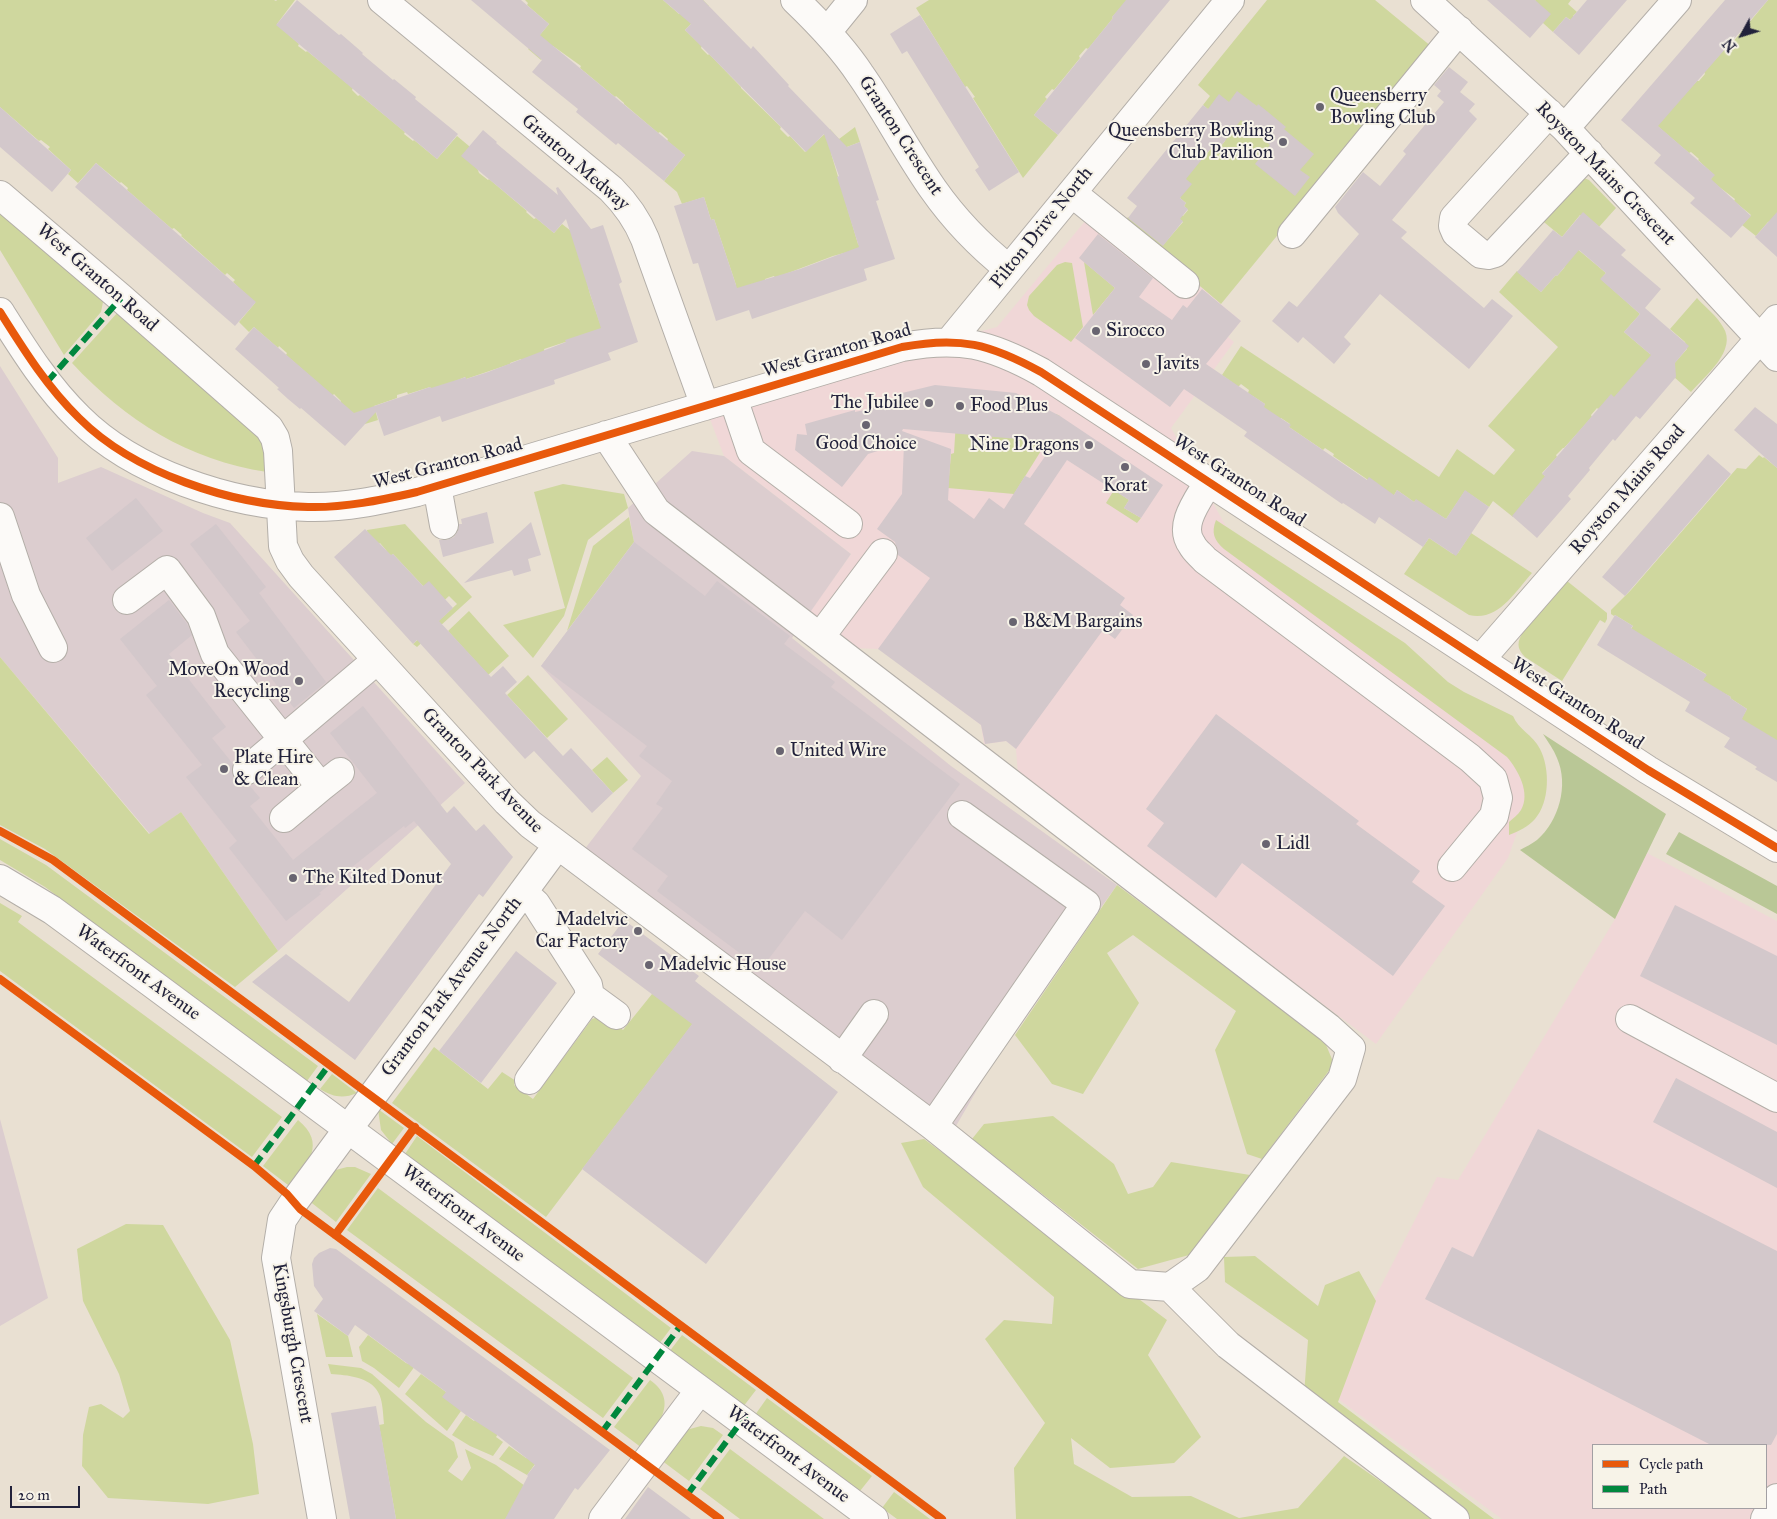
<!DOCTYPE html>
<style>
body{margin:0}
#map{position:relative;width:1777px;height:1519px;overflow:hidden;background:#e9e0d2;font-family:"IM FELL Great Primer",serif}
canvas{display:block}
.legend{position:absolute;left:1592px;top:1444px;width:175px;height:65px;box-sizing:border-box;background:#f7f3e8;border:1px solid #a29fa3;margin:0;padding:6px 9px;list-style:none;font-size:15px;color:#22223b}
.legend li{display:flex;align-items:center;gap:10px;height:25px}
.legend b{width:25px;border:1px solid #a29fa3}
.north{position:absolute;left:1717px;top:10px;width:50px;height:50px;-webkit-text-stroke:4px #f7f3e8;paint-order:stroke;rotate:231deg;font-size:14px;font-weight:700;line-height:20px;text-align:center;color:#22223b}
.north::after{content:'';display:block;margin:auto;width:18px;height:22px;background:#22223b;clip-path:polygon(50% 0,100% 100%,50% 72%,0 100%)}
.scale{position:absolute;left:10px;top:1486px;width:70px;height:22px;box-sizing:border-box;border:2px solid #22223b;border-top:0;padding-left:6px;font-size:15px;line-height:18px;white-space:nowrap;color:#22223b;-webkit-text-stroke:4px #f7f3e8;paint-order:stroke}
</style>
<div id="map">
<canvas width="1777" height="1519"></canvas>
<ul class="legend">
<li><b style="height:6px;background:#e8590c"></b>Cycle path</li>
<li><b style="height:6px;background:#00873e"></b>Path</li>
</ul>
<div class="north">N</div>
<div class="scale">20 m</div>
</div>
<script>
const g = document.querySelector('canvas').getContext('2d');
g.lineJoin = 'round';
function fill(path, color) {
  g.fillStyle = color;
  g.fill(path, 'evenodd');
}
function stroke(path, color, width, dash) {
  g.strokeStyle = color;
  g.lineWidth = width;
  g.lineCap = dash ? 'butt' : 'round';
  g.setLineDash(dash || []);
  g.stroke(path);
}
function write(font, color, halo, rows, align = 'center') {
  g.font = font + ' "IM FELL Great Primer",serif';
  g.lineWidth = 4;
  g.setLineDash([]);
  g.textBaseline = 'middle';
  g.strokeStyle = halo;
  g.fillStyle = color;
  for (const [text, x, y, turn = 0] of rows) {
    g.save();
    g.translate(x, y);
    g.rotate((+turn || 0) * Math.PI / 180);
    g.textAlign = isNaN(turn) ? turn : align;
    if (halo) g.strokeText(text, 0, 0);
    g.fillText(text, 0, 0);
    g.restore();
  }
}
const built = new Path2D(`
 M1101 202 1241 321 1228 337 1234 342 1171 428 1237 546 1515 746 1532 790 1508 858 1376 1044 1018 775 1016 749 1006 741 984 744 981 725 879 649 853 648 808 614 851 554 724 456 705 406 997 327Z
 M1647 853 1777 921V1519H1502L1327 1391 1437 1177 1458 1180 1615 919ZM1593 1445H1766V1508H1593Z`);
const industrial = new Path2D(`
 M0 366 58 458V483L101 467 203 513 230 523 465 783 278 951 181 812 150 834 0 657Z
 M692 451 724 456 851 554 792 638 951 766 1117 885 1002 1047 956 1126 584 850 641 776 541 666 634 543 628 508Z
 M0 1119 48 1298 0 1326Z`);
const green = new Path2D(`
 M0 0H274L276 1 277 0H295L277 24 299 44 298 46 306 52 307 51 353 88 352 90 358 96 360 95 405 132 404 134 413 141 414 140 437 159 457 136 469 146 479 173 488 180 489 179 527 211 526 212 534 219 536 218 554 233 562 224 575 234 590 294 601 326 605 329 544 349 545 353 522 361 521 359 510 363V364L466 379 465 377 432 391 430 387 408 394 407 392 397 395V398L374 406 378 420 365 424 340 403 341 401 334 394 332 396 286 355 287 353 279 346 278 348 254 327 249 332 239 322 255 303 233 282 235 280 227 273 225 275 181 236 182 235 174 228 172 229 127 190 128 188 121 182 120 183 96 163 78 183 68 174 71 170 48 149 50 147 41 140 39 141 0 107Z
 M525 0H663L679 14 691 0H703L709 6 685 30 702 46 701 48 708 55 709 54 741 87V88L781 127 780 129 788 137 790 136 805 152 830 129 839 139 855 127 860 142 831 153 858 244 863 248 833 256 775 278 774 276 765 279V281L736 291V285L714 219 711 220 704 197 682 204 677 192 664 181 685 155 667 141 668 139 660 132 658 133 624 104V103L616 96 615 97 580 68 581 66 553 46 541 60 528 49 549 24 527 5 528 3Z
 M929 0H1128L1112 17 1113 18 1088 49 1086 48 1079 56 1080 58 1054 90 1052 89 1045 97 1047 99 1034 115 1058 135 1023 178 973 98 975 97 967 86 965 87 916 8Z
 M1267 0H1375L1432 47 1221 304 1125 222 1128 217 1163 245 1183 222 1173 214 1176 211 1183 216 1188 210 1184 206 1186 203 1180 198 1185 179 1197 153 1203 158 1216 143 1221 146 1225 141 1229 127 1203 105 1210 96 1198 85Z
 M1535 0H1571L1568 4 1577 12 1573 16 1575 18 1572 21 1566 17 1553 32 1543 23Z
 M1768 0H1777V219L1768 222 1756 236 1742 225 1751 215 1734 201 1735 199 1710 180 1714 175 1698 160 1699 159 1691 152 1689 153 1655 124 1697 81H1699L1705 74 1704 72 1730 43H1732Z
 M1584 178 1589 180 1616 208 1599 227 1585 215H1580L1562 237 1539 218Z
 M0 212 101 298 103 302 101 312 64 355 0 250Z
 M1575 247 1606 273 1601 279 1640 314 1624 332 1650 354H1655L1616 399 1598 409 1597 408 1591 415 1592 417 1564 448H1563L1556 455 1557 457 1542 473 1547 478 1525 500 1527 502 1513 517 1493 501 1489 507 1465 491 1446 519 1416 500 1414 502 1397 490 1393 497 1333 456 1334 454 1325 448 1323 450 1289 427 1290 424 1281 418 1279 421 1262 409 1265 404 1248 393 1249 390 1241 384 1238 387 1222 375 1241 346 1439 477 1457 449 1494 475 1515 450 1488 426 1558 347 1499 292 1517 271 1541 292 1556 275 1557 276 1564 268Z
 M1065 262 1072 263 1083 327 1071 342 1034 316 1029 310 1027 305 1029 296 1057 265Z
 M1084 262 1115 288 1093 315Z
 M1697 298C1705 307 1717 316 1723 327 1738 350 1705 376 1691 392L1674 377 1671 367 1687 349 1685 342 1670 329Z
 M118 312 262 435 267 472C188 460 126 421 72 363Z
 M1056 414 1060 416 1049 438 1014 494 948 488 951 454 954 453 956 421 975 423 974 437 992 439V436L1043 440Z
 M1759 455 1763 458 1764 457 1777 468V742L1740 721 1747 709 1730 698 1731 697 1702 682 1706 674 1662 648 1629 632 1633 626 1615 615 1614 616 1611 614V610L1631 590 1737 468 1746 469Z
 M563 484 624 494 628 508 588 540 564 616 533 658 503 625 565 608 534 492Z
 M1114 490 1129 500 1124 508 1141 518 1137 523 1106 503Z
 M629 517 634 542 567 631 593 546Z
 M1216 520 1405 643 1448 682 1464 692 1513 716C1518 729 1533 735 1540 749 1550 768 1550 802 1535 819 1528 827 1519 831 1509 835V822C1513 818 1518 815 1521 810 1531 793 1518 770 1507 757L1224 549C1214 540 1211 533 1216 520Z
 M405 524 472 597 417 647 413 644 457 604 449 596 436 608 424 587 393 554 389 557 386 550 380 543 373 549 369 544 367 530Z
 M1471 533 1532 573C1515 592 1498 622 1469 615L1404 574 1429 538 1453 554 1458 553Z
 M1567 581 1607 613V619L1605 623 1600 620 1562 681 1525 657C1516 648 1517 641 1524 631Z
 M469 611 509 656 488 675 448 631Z
 M0 657 149 834 181 812 278 951 235 987 45 849 0 825Z
 M528 675 568 719 547 738 507 695Z
 M607 757 628 780 613 793 592 770Z
 M0 839 46 865 318 1066 307 1081 45 887 0 860Z
 M1117 885 1324 1040 1334 1064 1262 1159 1247 1154 1215 1050 1236 1011 1133 935 1107 953 1139 1003 1083 1094 1052 1084 1015 1035Z
 M0 903 22 916 18 922 282 1117 252 1157 0 971Z
 M652 994 714 996 546 1217 392 1103 434 1047 488 1089 502 1072 516 1081 514 1085 533 1099 592 1019 604 1015 623 1030Z
 M332 1074 357 1093C343 1099 333 1097 320 1089Z
 M378 1109 404 1128 392 1144 381 1130Z
 M1053 1116 1114 1164 1128 1194 1153 1187 1171 1162 1250 1175 1189 1255 1138 1269 972 1139 984 1124Z
 M298 1120C327 1144 307 1163 292 1188L263 1166Z
 M417 1136 671 1328 659 1344 405 1154Z
 M924 1139 1167 1320 1148 1355 1201 1437 1174 1463 1110 1468 1071 1438 1074 1464 1132 1497 1191 1496 1239 1518 1298 1508 1344 1456 1435 1519H1016L1014 1468 1045 1423 985 1339 1004 1320 1052 1324 1054 1297 923 1187 901 1143Z
 M347 1167H355L371 1174 336 1222 308 1200 332 1171Z
 M378 1188 633 1378 603 1418 347 1230Z
 M126 1224 163 1225 230 1340 253 1444 259 1494 208 1504 108 1498 82 1466 83 1435 89 1407 101 1404 123 1418 130 1411 119 1374 83 1301 77 1249Z
 M1255 1256 1318 1306 1325 1285 1359 1271 1376 1301 1338 1402 1494 1519H1466L1304 1395 1308 1340 1225 1282 1224 1257Z
 M317 1314 348 1336 353 1357H326Z
 M368 1335 406 1363 415 1366 399 1388 374 1368 362 1361 359 1347Z
 M682 1335 756 1390 743 1407 669 1352Z
 M328 1364 361 1368 372 1374 426 1422 454 1442 458 1457 448 1471 462 1481 471 1468 465 1449 496 1465 557 1509 505 1519H396L379 1425 384 1424C383 1415 383 1400 378 1392 370 1377 347 1375 331 1374Z
 M421 1374 446 1392 461 1411 447 1431 405 1394Z
 M650 1380C680 1401 657 1426 642 1448L614 1427Z
 M767 1398 872 1476 860 1491 755 1415Z
 M466 1415 474 1421 478 1416 500 1431 496 1437 503 1442 493 1456 470 1446 452 1435Z
 M701 1426 713 1428 723 1435 689 1481 661 1460 686 1430Z
 M509 1446 526 1458 538 1460 527 1475 499 1459Z
 M730 1449 824 1519H740L700 1489Z
 M894 1492 930 1519H897L882 1508Z`);
const forest = new Path2D(`
 M1543 734 1666 814 1615 919 1520 850C1525 847 1532 844 1537 840 1559 821 1569 785 1557 758 1554 750 1548 742 1543 734Z
 M1679 832 1777 886V914L1666 854Z`);
const building = new Path2D(`
 M297 0 339 35 341 34 363 53 362 54 393 80 394 79 416 97 415 99 458 134 437 159 276 25Z
 M471 0H521L549 24 540 35 685 155 664 181 618 143 616 145 576 112 578 109 532 72 542 60Z
 M663 0H703L751 49 753 46 789 85 788 86 847 147 860 142 879 200 876 201 895 259 864 269 867 280 865 281 752 319 749 310 716 321 698 263 693 264 674 206 704 197 711 220 714 219 737 288 800 269 859 247 837 177 839 176 824 134 806 152 685 30 691 24Z
 M1126 0H1170L1058 135 1034 115 1113 18 1112 17Z
 M1487 0H1535L1551 14 1530 38Z
 M1587 0H1627L1579 55 1553 32 1566 17 1570 20Z
 M1725 0H1768L1658 126 1715 175 1711 179 1751 216 1731 238 1690 203 1695 198 1654 163 1661 155 1621 120Z
 M920 15 1019 172 989 191 975 170 979 167 907 51 902 54 890 34Z
 M1449 67 1468 82 1460 92 1475 104 1469 111 1477 119 1392 220 1407 232 1401 238 1484 308 1492 299 1513 316 1469 369 1380 294 1344 337 1351 344 1334 364 1303 337 1298 343 1272 321 1289 301 1297 307 1359 234 1338 213 1335 207 1363 172 1380 186 1406 154 1403 151 1444 102 1437 96 1441 91 1434 85Z
 M1237 91 1257 106 1258 104 1268 112 1286 127 1284 129 1314 154 1300 170 1310 177 1295 196 1255 164 1270 145 1241 120 1221 146 1216 142 1186 179 1192 184 1180 198 1186 203 1184 206 1188 209 1180 219 1183 221 1163 246 1128 218 1137 206 1127 198 1203 105 1208 109 1219 94 1229 102Z
 M0 107 71 170 52 192 0 147Z
 M483 130 497 142 496 143 558 195 556 188 558 187 591 229 603 225 622 282 619 284 638 342 608 353 611 360 554 380 555 384 442 422 440 416 384 436 376 412 345 446 301 408 300 409 288 399 277 389 279 388 235 349 254 327 354 413 430 387 431 388 466 377V379L488 372 566 342 565 340 601 328 566 219 554 233 461 156Z
 M96 163 256 302 235 326 75 187Z
 M1583 212 1626 250 1621 255 1661 289 1645 308 1689 346 1675 363 1676 377 1640 419 1636 416 1615 441 1613 439 1589 468 1590 470 1568 496 1571 499 1537 538 1512 516 1545 476 1542 474 1598 409 1611 394 1614 397 1651 355 1624 332 1640 314 1600 279 1606 273 1579 250 1557 276 1556 275 1541 292 1517 272 1553 230 1562 237Z
 M1777 212V257L1755 237Z
 M1098 234 1153 278 1139 297 1172 320 1183 305 1187 308 1202 289 1241 321 1206 364 1265 404 1264 407 1291 425 1289 427 1367 480 1369 477 1394 495 1397 490 1414 502 1416 499 1446 519 1465 490 1489 507 1456 556 1429 538 1423 547 1379 517 1375 524 1343 503 1342 504 1244 436 1247 432 1184 389 1170 407 1075 338 1115 288 1079 258Z
 M935 385 1016 393 1060 416 1163 485 1141 518 1124 508 1129 500 1067 460 1024 524 1125 598 1120 605 1133 615 1115 639 1103 630 1016 749 1006 741 985 744 981 725 878 649 930 578 898 555 895 542 877 529 902 494 904 443 868 454 842 487 795 450 797 434 807 435 805 424 855 410V412L896 403 894 395ZM903 429 1053 442H1055L1030 478 1025 476 1004 509 989 498 974 519 948 500 951 449 902 431Z
 M1755 407 1777 424V468L1734 430Z
 M1708 454 1731 474 1625 596 1602 577Z
 M136 498 163 531 112 571 86 538Z
 M487 512 494 543 443 557 439 540H447L454 537 458 531 459 524H462L461 519Z
 M531 522 541 555 528 559 531 571 514 576 512 570 464 583Z
 M216 524 266 587 259 593 326 682 294 708 236 632 250 621 190 544Z
 M365 529 391 555 393 554 423 586 429 581 453 608 439 621 491 677 503 666 517 682 505 693 563 756 571 748 613 793 592 813 534 751 525 759 417 640 413 644 334 557Z
 M634 542 705 596 717 581 790 636 784 644 835 682 831 687 960 784 842 940 805 911 761 969 657 891 668 876 632 849 663 808 656 804 672 781 639 756 647 746 541 666Z
 M169 600 187 624 192 635 169 654 226 727 212 738 233 764 232 772 235 780 241 784 249 785 260 798 250 806 293 860 377 793 330 733 363 706 447 813 454 806 476 831 484 824 513 857 483 897 479 894 355 1060 252 982 286 954 349 1002 451 864 414 821 405 828 404 826 319 893 321 894 286 921 229 848 237 841 186 777 202 765 146 695 157 686 120 639Z
 M1615 615 1633 626 1631 628 1707 675 1703 680 1731 697 1730 698 1747 709 1742 719 1777 740V782L1755 769 1757 767 1724 747 1730 738 1685 711 1690 702 1597 645Z
 M1216 714 1359 821 1356 824 1420 871 1412 882 1445 906 1393 976 1242 863 1216 898 1147 846 1164 823 1146 809Z
 M1675 905 1777 956V1045L1640 976Z
 M624 920 699 976 695 981 838 1092 706 1264 582 1169 692 1024 598 954Z
 M516 951 557 983 481 1083 439 1051Z
 M1676 1078 1777 1132V1188L1653 1122Z
 M1538 1129 1777 1251V1434L1771 1445H1711L1425 1299 1452 1247 1473 1257Z
 M330 1248 336 1249 610 1450 578 1490 575 1488 554 1519H505L528 1476 527 1475 535 1465 497 1435 466 1415 442 1397 446 1392 355 1325 348 1336 314 1311 323 1299 314 1286 312 1264 314 1258 319 1253Z
 M376 1406 396 1519H350L331 1413Z
 M648 1487 660 1496 691 1519H625Z`);
const minor = new Path2D(`
 M382 0 611 189C626 204 637 219 645 239L705 406
 M795 0C819 23 842 47 860 74 886 111 907 152 933 189 954 219 980 246 1009 269
 M1425 0 1565 128 1777 357
 M827 32 853 0
 M1549 113 1454 218 1453 226 1456 233 1481 254 1488 255 1495 253 1589 153
 M1565 128 1677 0
 M1072 193 1185 284
 M0 195 121 298 269 428 275 438 278 451 283 546 290 561 301 576 507 802 530 824 933 1126 1130 1284 1170 1287 1197 1268 1342 1079 1351 1048 1329 1028 661 515 656 511 606 435
 M1292 234 1459 30
 M0 312C24 350 47 387 79 418 134 473 231 505 308 507 345 508 381 500 417 492L902 347C960 336 990 344 1041 372L1648 770 1777 848
 M950 341 1230 0
 M733 398 751 451 848 524
 M1209 481C1199 499 1177 525 1192 545 1195 551 1201 555 1205 560L1470 758 1493 779 1498 798 1494 816 1452 867
 M437 486 444 525
 M0 517 26 595 53 648
 M127 600 167 570 201 616 215 654 321 787 284 818
 M820 637 883 553
 M1480 660 1777 319
 M247 770 377 660
 M321 787 340 772
 M0 879 52 910 154 985 874 1519
 M523 892 536 904 588 985 590 996 616 1015
 M1630 1019 1777 1098
 M842 1059 874 1014
 M529 1080 590 996
 M933 1126 1086 904 962 815
 M1170 1287 1228 1345 1455 1519
 M322 1519 276 1258 282 1220 294 1202 557 846
 M603 1519 700 1390
 M1765 1519 1777 1498`);
const quiet = new Path2D(`
 M47 382 121 298
 M254 1166 329 1065
 M602 1432 681 1325
 M687 1495 749 1411`);
const cycleway = new Path2D(`
 M0 312C24 350 47 387 79 418 134 473 231 505 308 507 345 508 381 500 417 492L902 347C960 336 990 344 1041 372L1648 770 1777 848
 M0 831 53 860 942 1519
 M0 979 254 1166 287 1194 300 1209 319 1223 720 1519
 M335 1235 415 1127`);
const markers = [
 [1320,107,5,"#686470"],
 [1283,142,5,"#686470"],
 [1096,331,5,"#686470"],
 [1146,364,5,"#686470"],
 [929,403,5,"#686470"],
 [960,406,5,"#686470"],
 [866,425,5,"#686470"],
 [1089,445,5,"#686470"],
 [1125,467,5,"#686470"],
 [1013,622,5,"#686470"],
 [299,681,5,"#686470"],
 [780,751,5,"#686470"],
 [224,769,5,"#686470"],
 [1266,844,5,"#686470"],
 [293,878,5,"#686470"],
 [638,931,5,"#686470"],
 [649,965,5,"#686470"]
];
const poiNames = [
 ["Queensberry",1330,96],
 ["Bowling Club",1330,118],
 ["Queensberry Bowling",1273,131,"right"],
 ["Club Pavilion",1273,153,"right"],
 ["Sirocco",1106,331],
 ["Javits",1156,364],
 ["The Jubilee",919,403,"right"],
 ["Food Plus",970,406],
 ["Good Choice",866,444,"center"],
 ["Nine Dragons",1079,445,"right"],
 ["Korat",1125,486,"center"],
 ["B&M Bargains",1023,622],
 ["MoveOn Wood",289,670,"right"],
 ["Recycling",289,692,"right"],
 ["United Wire",790,751],
 ["Plate Hire",234,758],
 ["& Clean",234,780],
 ["Lidl",1276,844],
 ["The Kilted Donut",303,878],
 ["Madelvic",628,920,"right"],
 ["Car Factory",628,942,"right"],
 ["Madelvic House",659,965]
];
const streetNames = [
 ["Granton Crescent",900,136,57],
 ["Granton Medway",575,163,41],
 ["Royston Mains Crescent",1605,174,46],
 ["Pilton Drive North",1042,228,-51],
 ["West Granton Road",97,278,41],
 ["West Granton Road",837,351,-16],
 ["West Granton Road",448,464,-15],
 ["West Granton Road",1239,481,33],
 ["Royston Mains Road",1628,490,-49],
 ["West Granton Road",1577,704,33],
 ["Granton Park Avenue",482,771,46],
 ["Waterfront Avenue",138,973,36],
 ["Granton Park Avenue North",452,987,-53],
 ["Waterfront Avenue",463,1214,37],
 ["Kingsburgh Crescent",292,1343,80],
 ["Waterfront Avenue",788,1455,37]
];
fill(built, '#f0d7d7');
fill(industrial, '#dccdcf');
fill(green, '#cfd79e');
fill(forest, '#b9c796');
fill(building, '#d3c8cb');
stroke(minor, '#b3aea8', 30);
stroke(minor, '#fcfaf8', 28);
stroke(quiet, '#00873e', 6, [12, 6]);
stroke(cycleway, '#e8590c', 8);
for (const [x, y, r, color] of markers) {
  const dot = new Path2D();
  dot.arc(x, y, r, 0, 2 * Math.PI);
  g.fillStyle = color;
  g.fill(dot);
  stroke(dot, '#f7f3e8', 2);
}
write('19px', '#22223b', '#f7f3e8', poiNames, 'left');
write('19px', '#22223b', '#f7f3e8', streetNames);
</script>
